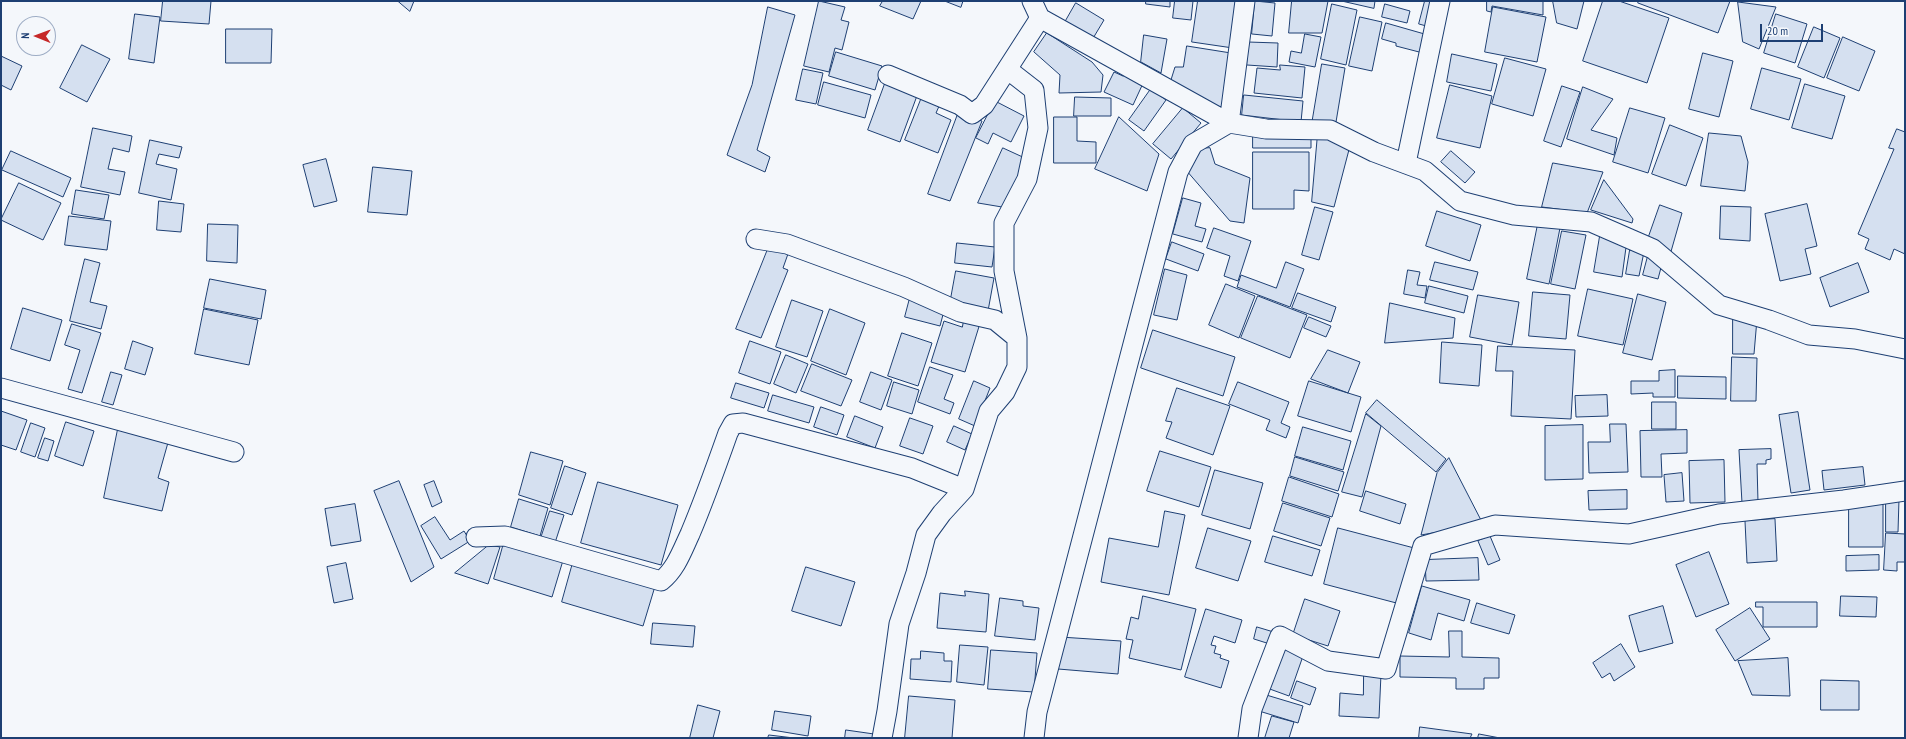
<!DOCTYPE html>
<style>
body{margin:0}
#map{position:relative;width:1906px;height:739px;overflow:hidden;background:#f4f7fb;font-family:"PT Sans Narrow",sans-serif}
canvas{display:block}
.frame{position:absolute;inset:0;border:2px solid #1d3f73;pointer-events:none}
.north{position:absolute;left:16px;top:16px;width:40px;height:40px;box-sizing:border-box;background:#f4f7fb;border:1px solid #9eadc5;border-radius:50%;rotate:271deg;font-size:11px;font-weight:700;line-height:16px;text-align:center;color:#1d3f73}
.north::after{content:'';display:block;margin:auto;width:14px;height:18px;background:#c62828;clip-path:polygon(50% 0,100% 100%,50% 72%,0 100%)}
.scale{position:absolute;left:1760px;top:24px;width:63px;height:18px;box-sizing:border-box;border:2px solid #1d3f73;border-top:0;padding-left:5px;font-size:12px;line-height:14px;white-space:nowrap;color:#1d3f73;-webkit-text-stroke:3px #f4f7fb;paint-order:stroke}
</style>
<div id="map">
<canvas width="1906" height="739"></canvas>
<div class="frame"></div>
<div class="north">N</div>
<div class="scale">20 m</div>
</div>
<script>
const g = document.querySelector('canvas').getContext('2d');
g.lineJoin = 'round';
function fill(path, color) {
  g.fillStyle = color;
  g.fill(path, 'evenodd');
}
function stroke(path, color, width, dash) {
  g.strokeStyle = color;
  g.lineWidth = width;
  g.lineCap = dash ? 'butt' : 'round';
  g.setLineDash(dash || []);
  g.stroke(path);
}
const building = new Path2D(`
 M163 1H211L209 24 161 21Z
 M398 1H414L410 11Z
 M819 1 845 7 841 20 849 22 842 50 835 48 829 72 804 66Z
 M883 1H921L913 19 880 6Z
 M945 1H963L961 7Z
 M1146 1H1170V7L1146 4Z
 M1175 1H1193L1191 20 1173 18Z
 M1198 1H1240L1233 48 1192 42Z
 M1255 1 1275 3 1272 36 1252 34Z
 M1292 1H1328L1322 33H1289Z
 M1342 1H1375L1374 8Z
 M1425 1H1437L1430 27 1419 24Z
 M1487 1H1543V15L1492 6 1491 12 1487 11Z
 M1553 1H1584L1577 29 1557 23Z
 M1603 1H1619L1669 18 1647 83 1583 61Z
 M1639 1H1730L1718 33 1638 3Z
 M1738 2 1776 7 1759 49 1743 42Z
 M1076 3 1104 20 1092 40 1064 24Z
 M1332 4 1357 10 1346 65 1321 59Z
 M1385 4 1410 11 1407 23 1382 17Z
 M768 7 795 15 757 150 770 157 765 172 727 155 752 85Z
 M1493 7 1546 17 1537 62 1485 52Z
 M135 14 160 17 154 63 129 59Z
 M1776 14 1807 24 1795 63 1764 53Z
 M1360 17 1382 22 1372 71 1349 66Z
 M1386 23 1428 35 1423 53 1396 46V43L1382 39Z
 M1814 27 1840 38 1824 78 1798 67Z
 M226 29H272L271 63H226Z
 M1047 33 1092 62 1103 75 1101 92 1059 93 1060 75 1034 52Z
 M1305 34 1321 37 1315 67 1289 62 1291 51 1301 53Z
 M1144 35 1167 39 1161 73 1141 62Z
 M1843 37 1875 51 1859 91 1827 78Z
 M1248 42 1278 43 1277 67 1247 65Z
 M82 45 110 59 87 102 60 88Z
 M1187 46 1231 53 1221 115 1170 83 1175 67H1183Z
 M836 52 882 66 875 90 829 76Z
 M1703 53 1733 61 1719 117 1689 109Z
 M1452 54 1497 64 1491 91 1447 82Z
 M1 56 22 66 11 90 1 85Z
 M1505 58 1546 69 1533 116 1492 104Z
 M1322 64 1345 68 1335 128 1312 124Z
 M1280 65 1305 67 1302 98 1254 93 1257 68 1280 70Z
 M1762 68 1801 79 1789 120 1751 109Z
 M803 69 823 73 816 104 796 100Z
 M1126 70 1145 79 1133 105 1104 92 1114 72 1123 76Z
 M886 81 918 93 900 142 868 130Z
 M824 82 871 95 865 118 818 105Z
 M1805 84 1845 96 1832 139 1792 128Z
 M1450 85 1492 96 1480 148 1437 138Z
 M1562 86 1580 92 1561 147 1544 141Z
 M1583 87 1613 99 1591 130 1617 138 1614 155 1567 139Z
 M1151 89 1166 100 1144 131 1129 120Z
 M1244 95 1303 101 1301 122 1242 115Z
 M922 97 940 104 936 113 951 120 938 153 905 140Z
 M1075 97 1111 98V116H1074Z
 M995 101 1024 116 1011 142 993 133 988 144 976 138Z
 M1183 108 1201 123 1171 159 1153 144Z
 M1630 108 1665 118 1648 173 1613 162Z
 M958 114 982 121 950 201 928 194Z
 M1054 117H1077V141L1096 142V163H1054Z
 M1119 117 1159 154 1147 191 1095 169Z
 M1670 125 1703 138 1686 186 1652 174Z
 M93 128 132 136 129 152 113 148 108 169 125 172 120 195 81 187Z
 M1897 129 1905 132V254L1894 249 1890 260 1865 249 1869 239 1858 234 1894 149 1889 148Z
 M1253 132H1311V148H1253Z
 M1318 133 1351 142 1334 207 1312 202Z
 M1709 133 1741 136 1748 162 1745 191 1701 186Z
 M150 140 182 147 179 158 159 154 156 164 177 169 171 200 139 193Z
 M1003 148 1027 159 1002 207 978 203Z
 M1210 148 1215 164 1250 178 1244 223 1230 221 1186 170 1197 149Z
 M11 151 71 178 63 197 2 170Z
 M1451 151 1475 172 1465 183 1441 162Z
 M1253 152H1309V191L1294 190V209H1253Z
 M326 159 337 201 314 207 303 165Z
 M1553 163 1603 172 1587 213 1542 207Z
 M373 167 412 171 407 215 368 212Z
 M1604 180 1633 219 1632 223 1591 210Z
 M19 183 61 203 43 240 1 220Z
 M76 190 109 195 104 219 72 214Z
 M1183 198 1201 203 1195 226 1206 229 1202 242 1173 234Z
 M159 201 184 204 181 232 157 230Z
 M1807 204 1817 246 1805 249 1811 274 1780 281 1765 214Z
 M1660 205 1682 213 1670 255 1648 239Z
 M1721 206 1751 207 1750 241 1720 239Z
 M1315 207 1333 212 1319 260 1302 255Z
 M1437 211 1481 225 1470 261 1426 246Z
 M69 216 111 221 107 250 65 245Z
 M208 224 238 225 237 263 207 261Z
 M1538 224 1560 228 1549 284 1527 279Z
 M1214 228 1251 241 1238 281 1224 276 1230 256 1207 248Z
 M1562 231 1586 235 1575 289 1551 284Z
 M1600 236 1627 240 1622 277 1594 272Z
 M1172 242 1204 254 1198 271 1166 259Z
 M957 243 995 247 992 267 955 263Z
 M770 244 789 251 783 268 788 270 761 338 736 329Z
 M1630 250 1644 252 1639 276 1626 274Z
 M1648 256 1663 260 1658 279 1643 275Z
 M85 259 100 263 90 302 107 306 101 329 70 321Z
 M1286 262 1304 269 1290 307 1237 287 1241 275 1276 288Z
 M1435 262 1478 272 1473 290 1430 280Z
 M1858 263 1869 292 1830 307 1820 278Z
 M1165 269 1187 275 1177 320 1154 315Z
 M1408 270 1420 272 1417 285 1427 286 1425 298 1404 294Z
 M956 271 994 278 988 311 950 304Z
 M210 279 266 290 261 319 204 308Z
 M1226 284 1255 296 1239 338 1209 325Z
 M1429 286 1468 296 1464 313 1425 303Z
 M1588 289 1633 299 1623 345 1578 336Z
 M1533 292 1570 295 1566 339 1529 336Z
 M1298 293 1336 307 1331 322 1292 308Z
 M1638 294 1666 302 1652 360 1623 353Z
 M1478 295 1519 302 1512 345 1470 337Z
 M1258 296 1307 315 1290 358 1241 338Z
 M910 298 945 307 940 326 905 317Z
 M792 300 823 311 807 357 776 347Z
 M1390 303 1455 318 1453 338 1385 343Z
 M23 308 62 320 50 361 11 349Z
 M204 309 258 320 249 365 195 354Z
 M830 309 865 323 846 375 811 361Z
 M1733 311 1757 319 1754 354H1733Z
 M965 315 981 320 965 372 931 362 944 321 962 327Z
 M1309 317 1331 326 1326 337 1304 328Z
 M72 324 101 333 82 393 68 389 80 350 65 345Z
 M1153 330 1235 357 1223 396 1141 368Z
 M902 333 932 343 918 386 888 376Z
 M133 341 153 348 145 375 125 369Z
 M750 341 781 352 770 384 739 373Z
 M1442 342 1482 345 1479 386 1440 383Z
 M1498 346 1575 350 1571 419 1511 416 1513 371H1496Z
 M1328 350 1360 362 1348 393 1311 379Z
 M786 355 808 364 796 393 774 384Z
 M1732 357 1757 358 1756 401H1731Z
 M812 364 852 380 841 406 801 391Z
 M930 367 953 375 944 399 954 403 950 414 918 402Z
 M1675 370V397H1653V393L1631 394V381H1659V371Z
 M111 372 122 375 113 405 102 402Z
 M871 372 892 380 881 410 860 402Z
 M1678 376 1726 377V399L1678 398Z
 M974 381 990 388 975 426 959 419Z
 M1309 381 1361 397 1351 432 1298 416Z
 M894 382 919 390 912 414 887 406Z
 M1238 382 1289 402 1281 423 1290 427 1286 438 1266 430 1270 420 1229 404Z
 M736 383 769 393 764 408 731 398Z
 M1177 388 1230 406 1213 455 1166 438 1172 422 1166 421Z
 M773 395 814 407 809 423 768 411Z
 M1607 395 1608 416 1576 417 1575 396Z
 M1377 400 1446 459 1436 472 1366 413Z
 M1652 402H1676V429H1652Z
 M821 407 844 415 837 435 814 427Z
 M1 411 27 420 16 450 1 445Z
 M1798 412 1810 490 1791 493 1779 415Z
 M1366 414 1381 426 1362 497 1342 492Z
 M855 416 883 427 875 448 847 437Z
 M910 418 933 426 923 454 900 446Z
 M66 422 94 431 83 466 55 456Z
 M31 423 45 428 35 457 21 452Z
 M1610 424H1626L1628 472 1589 473 1588 442H1610Z
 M1583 425V479L1545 480V426Z
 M954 426 972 434 965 450 947 442Z
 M1303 427 1351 441 1343 470 1295 456Z
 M118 429 169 439 158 478 169 482 162 511 104 498Z
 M1687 430V453L1661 454 1662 477H1641L1640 431Z
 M45 438 54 441 48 461 38 458Z
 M1771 449V459L1766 460V464H1757L1758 502 1742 503 1739 450Z
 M1160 451 1211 467 1199 507 1147 491Z
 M531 452 563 461 550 505 519 495Z
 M1295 457 1344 472 1338 491 1290 476Z
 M1449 458 1483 524 1421 535 1437 473Z
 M1724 460 1725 502 1690 503 1689 461Z
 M565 466 586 473 572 515 551 508Z
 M1863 467 1865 485 1824 490 1822 471Z
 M1215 470 1263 483 1250 529 1202 515Z
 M1682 473 1684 501 1666 502 1664 475Z
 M1289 477 1339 494 1332 517 1282 501Z
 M399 481 434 567 411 582 374 491Z
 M434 481 442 502 432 507 424 485Z
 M598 482 678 505 661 565 581 543Z
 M1627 490V509L1589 510 1588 491Z
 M1366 491 1406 504 1400 524 1360 511Z
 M519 499 548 508 540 536 511 527Z
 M1886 499H1899L1898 532H1886Z
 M1283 503 1330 518 1321 546 1274 531Z
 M1849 503H1883V547H1849Z
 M355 504 361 541 331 546 325 509Z
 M550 511 564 515 553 549 539 544Z
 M1165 511 1185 515 1169 595 1101 582 1109 538 1158 547Z
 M435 517 450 540 464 531 470 541 441 559 421 526Z
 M1775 519 1777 561 1747 563 1745 521Z
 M1208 528 1251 541 1238 581 1196 568Z
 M1338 528 1418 549 1404 605 1324 584Z
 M1886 533 1905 534V562H1897V571L1884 570Z
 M1273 536 1320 550 1312 576 1265 562Z
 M1490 536 1500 560 1488 565 1478 541Z
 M505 539 564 557 552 597 494 579Z
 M489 545 500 547 488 584 455 573Z
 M1709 552 1729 604 1696 617 1676 565Z
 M1879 555V570L1846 571V556Z
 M1478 558 1479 580 1426 581 1425 560Z
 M574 559 656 583 643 626 562 602Z
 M346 563 353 599 334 603 327 567Z
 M806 567 855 582 841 626 792 611Z
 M1422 586 1470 600 1464 621 1438 613 1431 640 1409 633Z
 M965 591 989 594 986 632 937 628 940 593 965 596Z
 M1143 596 1196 609 1181 670 1129 658 1133 640 1126 639 1131 617 1138 619Z
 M1841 596 1877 597 1876 617 1840 616Z
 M1000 598 1023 601V606L1039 608 1035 640 995 636Z
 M1305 599 1340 611 1328 646 1293 635Z
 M1756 602H1817V627H1763V607H1756Z
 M1477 603 1515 615 1509 634 1471 623Z
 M1663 606 1673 643 1639 652 1629 616Z
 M1750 608 1770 639 1735 661 1716 630Z
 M1206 609 1242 620 1235 643 1214 636 1211 645 1216 646 1214 653 1221 655 1220 658 1229 661 1221 688 1185 677Z
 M653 623 695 626 693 647 651 644Z
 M1257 627 1277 633 1273 645 1254 639Z
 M1449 631H1462V657L1499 658V678H1484V689H1456V678L1400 677V656L1449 657Z
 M1060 637 1121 641 1118 674 1058 669Z
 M1621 644 1635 667 1614 681 1610 673 1602 678 1593 663Z
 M960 645 988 647 984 685 957 682Z
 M1282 648 1303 656 1289 696 1267 688Z
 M991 650 1037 653 1034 692 988 689Z
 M921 651 944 653V661H952L951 682 910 679 911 659H920Z
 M1788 658 1790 696 1752 695 1738 661Z
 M1364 673 1381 674 1379 718 1339 716 1340 693 1363 695Z
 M1821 680 1859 681V710H1821Z
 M1297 681 1316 688 1310 705 1291 698Z
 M1263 694 1303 706 1298 723 1259 711Z
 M909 696 955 700 952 738H905Z
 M698 705 720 711 713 738H690Z
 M775 711 811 716 808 736 772 730Z
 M1272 716 1294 722 1289 738H1265Z
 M1420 727 1472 734 1470 738H1419Z
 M846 730 874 734V738H845Z
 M1479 734 1500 738H1478Z
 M769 735 794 738H768Z`);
const street = new Path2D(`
 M1032 1 1040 18 1229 123 1266 129 1330 130 1374 152 1425 171 1460 201 1514 215 1591 222 1653 249 1719 305 1769 320 1809 335 1855 339 1905 349
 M888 75 960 105 972 114 984 105 1040 18
 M1406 163 1440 1
 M756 239 787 244 904 287 960 312 995 320 1017 338
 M1 388 234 452
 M476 537 505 536 661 581C676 569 682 551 690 534 704 501 716 467 728 433L733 424 743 423 912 468 964 489
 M882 738 887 711 899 624 916 573 926 535 942 513 964 489 989 411 1005 392 1017 367V338L1004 271V223L1027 179 1038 128 1034 90 1007 69
 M1034 738 1037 712 1178 172 1193 144 1229 123 1245 1
 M1248 738 1252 709 1280 636 1328 661 1386 669 1423 546 1495 525 1629 534 1719 514 1844 500 1905 491`);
fill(building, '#d5e0f0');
stroke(building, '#1d3f73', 1);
stroke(street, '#1d3f73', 21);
stroke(street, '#f4f7fb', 19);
</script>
